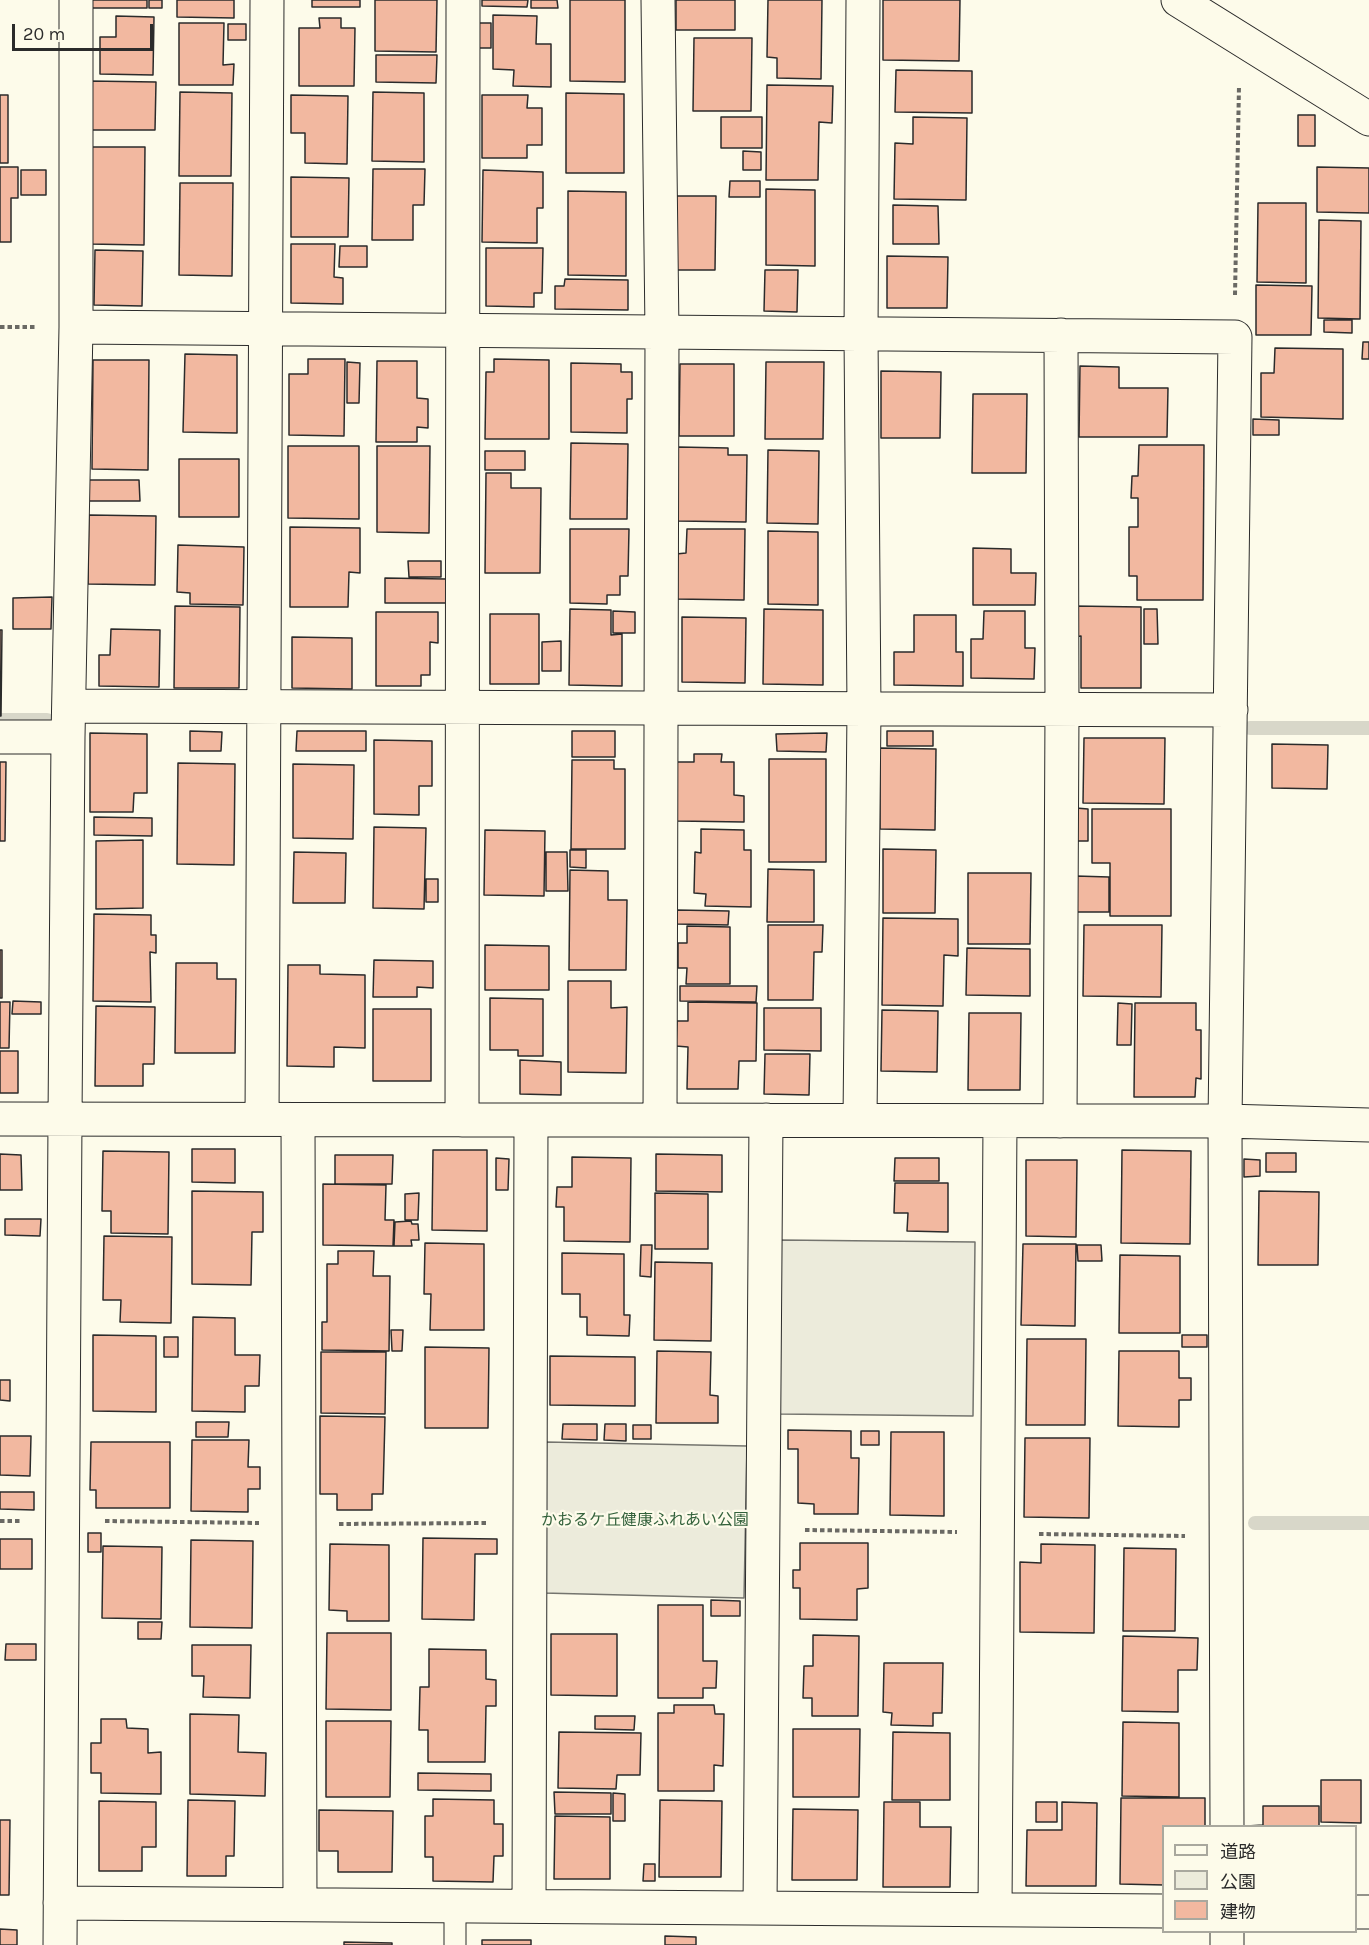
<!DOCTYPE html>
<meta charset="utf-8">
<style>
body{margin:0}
#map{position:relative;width:1369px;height:1945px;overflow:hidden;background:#fdfbea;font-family:Karla,"Noto Sans JP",sans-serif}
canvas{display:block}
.legend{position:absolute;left:1162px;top:1825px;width:195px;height:108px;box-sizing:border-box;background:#fdfbea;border:2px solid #a9a89e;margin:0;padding:8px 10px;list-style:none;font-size:18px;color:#2b2b2b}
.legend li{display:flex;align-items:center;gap:12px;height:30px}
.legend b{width:30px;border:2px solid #a9a89e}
.scale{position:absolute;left:12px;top:24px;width:141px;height:27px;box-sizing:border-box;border:3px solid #2b2b2b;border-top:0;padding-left:8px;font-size:18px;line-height:21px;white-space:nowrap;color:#2b2b2b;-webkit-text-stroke:4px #fdfbea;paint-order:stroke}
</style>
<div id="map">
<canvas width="1369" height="1945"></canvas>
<ul class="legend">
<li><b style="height:8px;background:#fdfbea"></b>道路</li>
<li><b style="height:16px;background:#ecebdb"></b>公園</li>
<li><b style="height:16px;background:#f2b8a0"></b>建物</li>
</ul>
<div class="scale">20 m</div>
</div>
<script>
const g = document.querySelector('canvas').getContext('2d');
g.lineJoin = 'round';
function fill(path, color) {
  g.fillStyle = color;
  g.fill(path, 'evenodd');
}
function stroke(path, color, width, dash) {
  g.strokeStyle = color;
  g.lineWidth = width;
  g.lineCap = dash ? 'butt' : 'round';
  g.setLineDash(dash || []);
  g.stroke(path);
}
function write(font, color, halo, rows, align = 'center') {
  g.font = font + ' Karla,"Noto Sans JP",sans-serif';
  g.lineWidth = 4.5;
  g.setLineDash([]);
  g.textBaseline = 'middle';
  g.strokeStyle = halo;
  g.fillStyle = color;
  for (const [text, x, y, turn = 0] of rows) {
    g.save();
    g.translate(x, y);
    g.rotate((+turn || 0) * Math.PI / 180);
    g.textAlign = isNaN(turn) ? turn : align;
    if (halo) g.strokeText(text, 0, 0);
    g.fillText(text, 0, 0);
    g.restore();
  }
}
const green = new Path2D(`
 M781 1240 975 1242 973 1416 779 1414Z
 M546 1442 747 1446 744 1598 543 1593Z`);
const stream = new Path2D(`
 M0 720H47
 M1250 728H1369
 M1255 1523H1369`);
const building = new Path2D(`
 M89 0H147V8H88Z
 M149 0H162V8H149Z
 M177 0H234V18L177 17Z
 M312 0H360V7H312Z
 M375 0H437L436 52 375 51Z
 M482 0H528L527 7 482 6Z
 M531 0H557L558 8H531Z
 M570 0H625V82L570 81Z
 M676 0H735V30H676Z
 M768 0H822L821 79 777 78V58L767 57Z
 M883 0H960L959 61 883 60Z
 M493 15 537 16 536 44H551V87L513 86 514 70 493 69Z
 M116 16 154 17 153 75 100 74V37H116Z
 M319 18H341V28H355L354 86H299V28H320Z
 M179 23H224L223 65 234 64 233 85H179Z
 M479 23H491V48H479Z
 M228 24H246V40H228Z
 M694 38H752L751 111H693Z
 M376 55H437L436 83 376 82Z
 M896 70 972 71V113L895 112Z
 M89 81 156 82 155 130H89Z
 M767 85 833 86 832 123 819 122 818 180H766Z
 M180 92 232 93 231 176H179Z
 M373 92 424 93V162L372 161Z
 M566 93 624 94V173H566Z
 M0 95H8V163H0Z
 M291 95 348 96 347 164 305 163V133H291Z
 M482 95H528L527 108H542V145H527V158H482Z
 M1298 115H1315V146H1298Z
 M721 117H762V148H721Z
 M913 117 967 118 966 200 894 199 895 143 913 144Z
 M89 147H145L144 245 89 244Z
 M743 151 761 152V170H743Z
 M0 167H18V198H11V242H0Z
 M1317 167 1369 168V213L1317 212Z
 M373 169H425L424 205H413V240H372Z
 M21 170H46V195H21Z
 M483 170 543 172V208H537V243L482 242Z
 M291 177 349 178 348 237H291Z
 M730 181H760V197H729Z
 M180 183H233L232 276 179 275Z
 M766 189 815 190V266L766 265Z
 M568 191 626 192V276L568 275Z
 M675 196H716L715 270H674Z
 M1258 203H1306V283L1257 282Z
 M893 205 938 206 939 244H893Z
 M1319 220 1361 221 1360 319 1318 318Z
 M291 244H335L334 277 343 278V304L291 303Z
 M340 246H367V267H339Z
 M486 248H543L542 293H534V307L486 306Z
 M95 250 143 251 142 306 94 305Z
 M887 256 948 257 947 308H887Z
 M765 270H798L797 312 764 311Z
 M565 279 628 280V310L555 309V286H564Z
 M1256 285 1312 286 1311 335H1256Z
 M1324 320H1352V333L1324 332Z
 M1363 342H1369V359H1362Z
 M1275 348 1343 349V419L1261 417V373H1274Z
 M185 354 237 355V433L183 432Z
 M308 359H345L344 436 289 435V374H308Z
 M494 359 549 360V439H485L486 372H494Z
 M93 360H149L148 470 92 469Z
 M377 361H417V398L428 399V428L417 427V442H376Z
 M347 362 360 363 359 403H347Z
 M766 362H824L823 439H765Z
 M571 363 621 364V372H632V399H627V433L571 432Z
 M680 364H734V436H679Z
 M1080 366 1119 367V388H1168L1167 437H1079Z
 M881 371 941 372 940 438H881Z
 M973 394H1027L1026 473H972Z
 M1253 419 1279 420V435H1253Z
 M571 443 628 444 627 519H570Z
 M1139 445H1204L1203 600H1137V576H1129V527H1138V498H1131L1132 476H1138Z
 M288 446H359V519L288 518Z
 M377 446H430L429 533 377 532Z
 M678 447 728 448V455H747L746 522 678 521Z
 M768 450 819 451 818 524 767 523Z
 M485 451H525V470H485Z
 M179 459H239V517H179Z
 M486 473H511V488H541L540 573H485Z
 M89 480H139L140 501H89Z
 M89 515 156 516 155 585 88 584Z
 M290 527 360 528V573L349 572 348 607H290Z
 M570 529H629L628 576H620V595H607V604L570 603Z
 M687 529H745L744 600 675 599 676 554 686 553Z
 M768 531 818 532V605L768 604Z
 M178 545 244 547 243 605 190 604V593L177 592Z
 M973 548 1011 549V573H1036L1035 605H973Z
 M408 561H441V577H409Z
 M385 578 446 579V603H385Z
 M52 597 51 629H13V598Z
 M175 606 240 607 239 688H174Z
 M1074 606 1141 607V688H1081V636L1074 637Z
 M570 609 611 610V635L622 634V686L569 685Z
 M764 609 823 610V685L763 684Z
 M1144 609H1157L1158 644H1144Z
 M613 611 635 612V633H613Z
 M984 611H1025V648H1035L1034 679 971 678V639H983Z
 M376 612H438V643L430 642V675H421V686H376Z
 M490 614H539V684H490Z
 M914 615H956V652H963V686L894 685V652H914Z
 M682 617 746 618 745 683 682 682Z
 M111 629 160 630 159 687 99 686V655H110Z
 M0 630H2L1 716H0Z
 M292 637 352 638V689L292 688Z
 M561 641V671H542V642Z
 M190 731 222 732 221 751H190Z
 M297 731H366V751H296Z
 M572 731H615V757H572Z
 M887 731H933V746H887Z
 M90 733 147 734V793H134L133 812H90Z
 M827 733 826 752 777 751 776 734Z
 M1084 738H1165L1164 804 1083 803Z
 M374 740 432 741V786H419V815L374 814Z
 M1272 744 1328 745 1327 789 1272 788Z
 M880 748 936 749 935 830 880 829Z
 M694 754H722L721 762H734V795L744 796V822L677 821V762H694Z
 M769 759H826V862H769Z
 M572 760H614V769H625V849H571Z
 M0 762H6L5 841H0Z
 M178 763 235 764 234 865 177 864Z
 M293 764 354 765 353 839 293 838Z
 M1076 808 1088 809V841H1076Z
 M1092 809H1171V916H1110V863H1092Z
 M94 817 152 818V836L94 835Z
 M374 827 426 828 424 909 373 908Z
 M701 829 744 830V850H751V907L705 906 706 894 694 893 695 852 701 853Z
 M485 830 545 831 544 896 484 895Z
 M143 840V908L96 909V841Z
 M883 849 936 850 935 913H883Z
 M570 850H586V868L570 867Z
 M294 852 346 853 345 903H293Z
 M546 852H567L568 891H546Z
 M768 869 814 870V922H767Z
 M570 870 608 871V900H627L626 970H569Z
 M968 873H1031L1030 944H968Z
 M1076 876 1109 877V912H1076Z
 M426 879H438V902H426Z
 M677 910 729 911 728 925 677 924Z
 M94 914 151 915V935H156V953L150 952 151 1002 93 1001Z
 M883 918 958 919V956L944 955 943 1006 882 1005Z
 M768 925H823L822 952H814L813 1000H768Z
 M1084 925H1162L1161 997 1083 996Z
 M687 926 730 927V984H686L687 968H678V943H687Z
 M485 945 549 946V990H485Z
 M967 948 1030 949V996L966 995Z
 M0 950H2V998H0Z
 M374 960 433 961V988L417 987V997H373Z
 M176 963H217V979H236L235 1053H175Z
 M288 965H320V974L365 975V1048L334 1047V1067L287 1066Z
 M568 981H611V1008L627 1007 626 1073 568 1072Z
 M680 986H757L756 1002 680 1001Z
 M490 998 543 999V1056H518V1050H490Z
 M13 1001 41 1002V1014H12Z
 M0 1002H10L9 1048H0Z
 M688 1002 757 1003 756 1061H739L738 1089H687L688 1047 676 1046 677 1021H688Z
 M1118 1003 1132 1004 1131 1045H1117Z
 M1135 1003H1196V1030H1201V1079L1196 1078 1195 1097H1134Z
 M96 1006 155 1007 154 1064H143V1086H95Z
 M764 1008H821V1051L764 1050Z
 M373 1009H431V1081H373Z
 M882 1010 938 1011 937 1072 881 1071Z
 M969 1013H1021L1020 1090H968Z
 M0 1051H18V1093H0Z
 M765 1054H810L809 1095 764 1094Z
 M520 1060 561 1062V1095L520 1094Z
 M192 1149H235V1183L192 1182Z
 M433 1150H487V1231L432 1230Z
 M1122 1150 1191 1151 1190 1244 1121 1243Z
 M103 1151 169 1152 168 1234 111 1233V1211H102Z
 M1266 1153H1296V1172H1266Z
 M0 1154 21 1155 22 1190H0Z
 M656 1154 722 1155V1192L656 1191Z
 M335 1155H393L392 1184H335Z
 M572 1157 631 1158 630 1242 564 1241V1207H556L557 1187H572Z
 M496 1158 509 1159 508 1190H496Z
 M895 1158H939V1181H894Z
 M1244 1159 1260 1160V1176L1244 1177Z
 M1026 1160H1077L1076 1237 1026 1236Z
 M895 1183H948V1232L907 1231 908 1213H894Z
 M323 1184 386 1185 385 1220H394L393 1246 323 1245Z
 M192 1191 263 1192V1232H252L251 1285 192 1284Z
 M1259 1191 1319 1192 1318 1265H1258Z
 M419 1193 418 1220H405V1194Z
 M655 1193 708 1194V1249H655Z
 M5 1219H41L40 1236 5 1235Z
 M411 1221 412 1224H418L419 1240H411L412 1246H394L395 1222Z
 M104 1236 172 1237 171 1323 120 1322 121 1300H103Z
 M425 1243 484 1244V1330H430L431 1294H424Z
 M1023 1244H1076L1075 1326 1021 1325Z
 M641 1245H652L651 1277 640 1276Z
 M1077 1245H1101L1102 1261H1078Z
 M338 1251H374L373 1276H390L389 1351 322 1350V1322H327V1264H338Z
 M562 1253 624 1254V1315H630L629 1336 587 1335V1317H580V1294H562Z
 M1120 1255 1180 1256V1333H1119Z
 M655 1262 712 1263 711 1341 654 1340Z
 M193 1317 235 1318V1355H260L259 1386H245V1412L192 1411Z
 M391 1330H403L402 1351H392Z
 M93 1335 156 1336V1412L93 1411Z
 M1182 1335H1207V1347H1182Z
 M164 1337H178V1357H164Z
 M1027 1339H1086L1085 1425H1026Z
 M425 1347 489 1348 488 1428H425Z
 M657 1351 711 1352 710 1395 718 1396V1423H656Z
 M1119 1351H1179V1378H1191V1400H1179V1427L1118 1426Z
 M321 1352H386L385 1414 321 1413Z
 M550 1356 635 1357V1406L550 1405Z
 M0 1380H10V1401L0 1400Z
 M320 1416 385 1417 383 1494H372V1510H337V1494H320Z
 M196 1422H229L228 1437H196Z
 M563 1424H597V1440L562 1439Z
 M605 1424H626V1441L604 1440Z
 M633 1425H651V1439H633Z
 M788 1430 851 1431V1458H859L858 1514H814V1504L798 1503V1449H788Z
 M861 1431H879V1445H861Z
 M891 1432H944V1516L890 1515Z
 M0 1436H31L30 1476 0 1475Z
 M1025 1438H1090L1089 1518 1024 1517Z
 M192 1440H249L248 1467H260V1489H248V1512L191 1511Z
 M91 1442H170V1508H96V1490H90Z
 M0 1492H34V1510L0 1509Z
 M88 1533H101V1552H88Z
 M423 1538 497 1539V1554H475L474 1620 422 1619Z
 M0 1539H32V1569H0Z
 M191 1540 253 1541 252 1628 190 1627Z
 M800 1543H868V1588L857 1589V1620L800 1619V1588H793V1570H800Z
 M330 1544 389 1545V1621H347V1611L329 1610Z
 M1041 1544 1095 1545 1094 1633 1020 1632V1562L1041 1563Z
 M103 1546 162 1547 161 1619 102 1618Z
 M1124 1548 1176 1549 1175 1631H1123Z
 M711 1600 740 1601V1616H711Z
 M658 1605H703V1661H717L716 1688H703V1698H658Z
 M138 1622H162L161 1639H138Z
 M327 1633H391V1710L326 1709Z
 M551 1634H617V1696L551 1695Z
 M813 1635 859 1636 858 1716H812V1698H803L804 1666H813Z
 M1123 1636 1198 1638 1197 1670H1178V1712L1122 1711Z
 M6 1644H36V1660H5Z
 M192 1645H251L250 1698 203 1697 204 1676H192Z
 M429 1649 486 1650V1679L496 1680V1706H486L485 1762H428V1730H419L420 1687H429Z
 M884 1663H943L942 1713H933V1726L891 1725 892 1713 883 1712Z
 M674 1705H714L715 1714H724L723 1766 714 1765V1791H658V1713H674Z
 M190 1714 239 1715 238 1752 266 1753 265 1796 190 1794Z
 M595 1716H635L634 1730 595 1729Z
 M101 1719H126L127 1728 148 1729V1753L161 1752V1794L101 1793V1773H91V1743H101Z
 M326 1721H391L390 1797H326Z
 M1123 1722 1179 1723V1797L1122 1796Z
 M793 1729H860L859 1797H793Z
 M559 1732 641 1733 640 1775H617L616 1789 558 1788Z
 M893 1732 950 1733V1800H892Z
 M418 1773 491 1774V1791L418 1790Z
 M1321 1780H1361V1823L1321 1822Z
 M554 1792 611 1793V1814H555Z
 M613 1793 625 1794V1821H613Z
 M1121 1798H1205V1826H1164V1885L1120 1884Z
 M433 1799 494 1800V1824H503V1856H494L493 1882 433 1881V1857H425V1816H433Z
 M188 1800 235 1801 234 1856H226V1876H187Z
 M660 1800 722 1801 721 1877H659Z
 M99 1801 156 1802V1847H142V1871H99Z
 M884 1802H920V1827H951L950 1887H883Z
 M1036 1802H1057V1822H1036Z
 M1062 1802 1097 1803 1096 1886H1026L1027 1830H1062Z
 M1263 1806H1319V1826H1247L1263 1825Z
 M793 1809 858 1810 857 1880H792Z
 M319 1810 393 1811 392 1872H338V1851H319Z
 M555 1816 610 1817V1879H554Z
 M0 1820H10L9 1895H0Z
 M644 1864H655V1881H643Z
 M0 1929 17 1930V1945H0Z
 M665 1936 696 1937V1945H665Z
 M482 1940H531V1945H482Z
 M344 1942 392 1943V1945H344Z`);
const path = new Path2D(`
 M1235 295 1239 86
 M0 327H35
 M0 1521H22
 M105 1521 259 1523
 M339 1524 487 1523
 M805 1530 957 1532
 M1039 1534 1185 1536`);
const service = new Path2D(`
 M455 1945V1906`);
const minor = new Path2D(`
 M658 0 662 332 660 1120
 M1178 0 1369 119
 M76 327 1235 337 1225 1121 1227 1826
 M69 706 1231 710
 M0 737H68
 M0 1119 1225 1121 1369 1125
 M262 1119 267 0
 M298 1120 300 1904
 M462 1120 463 0
 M860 1120 864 709 861 334 863 0
 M1060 1121 1062 710 1061 335
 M60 1903 1164 1911
 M529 1906 531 1120
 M760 1908 766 1120
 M995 1910 1000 1121
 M1356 1912H1369
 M1227 1932V1945
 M60 1945 65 1119 68 737 76 327V0`);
const parkNames = [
 ["かおるケ丘健康ふれあい公園",645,1520]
];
fill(green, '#ecebdb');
stroke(green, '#74746e', 1.5);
stroke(stream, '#d8d7c9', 14);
fill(building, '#f2b8a0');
stroke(building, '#2b2b2b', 1.5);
stroke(service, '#2b2b2b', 23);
stroke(minor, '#2b2b2b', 35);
stroke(path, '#6a6964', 4, [4.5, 3]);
stroke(service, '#fdfbea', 21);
stroke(minor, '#fdfbea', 33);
write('16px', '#34623c', '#fdfbea', parkNames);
</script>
